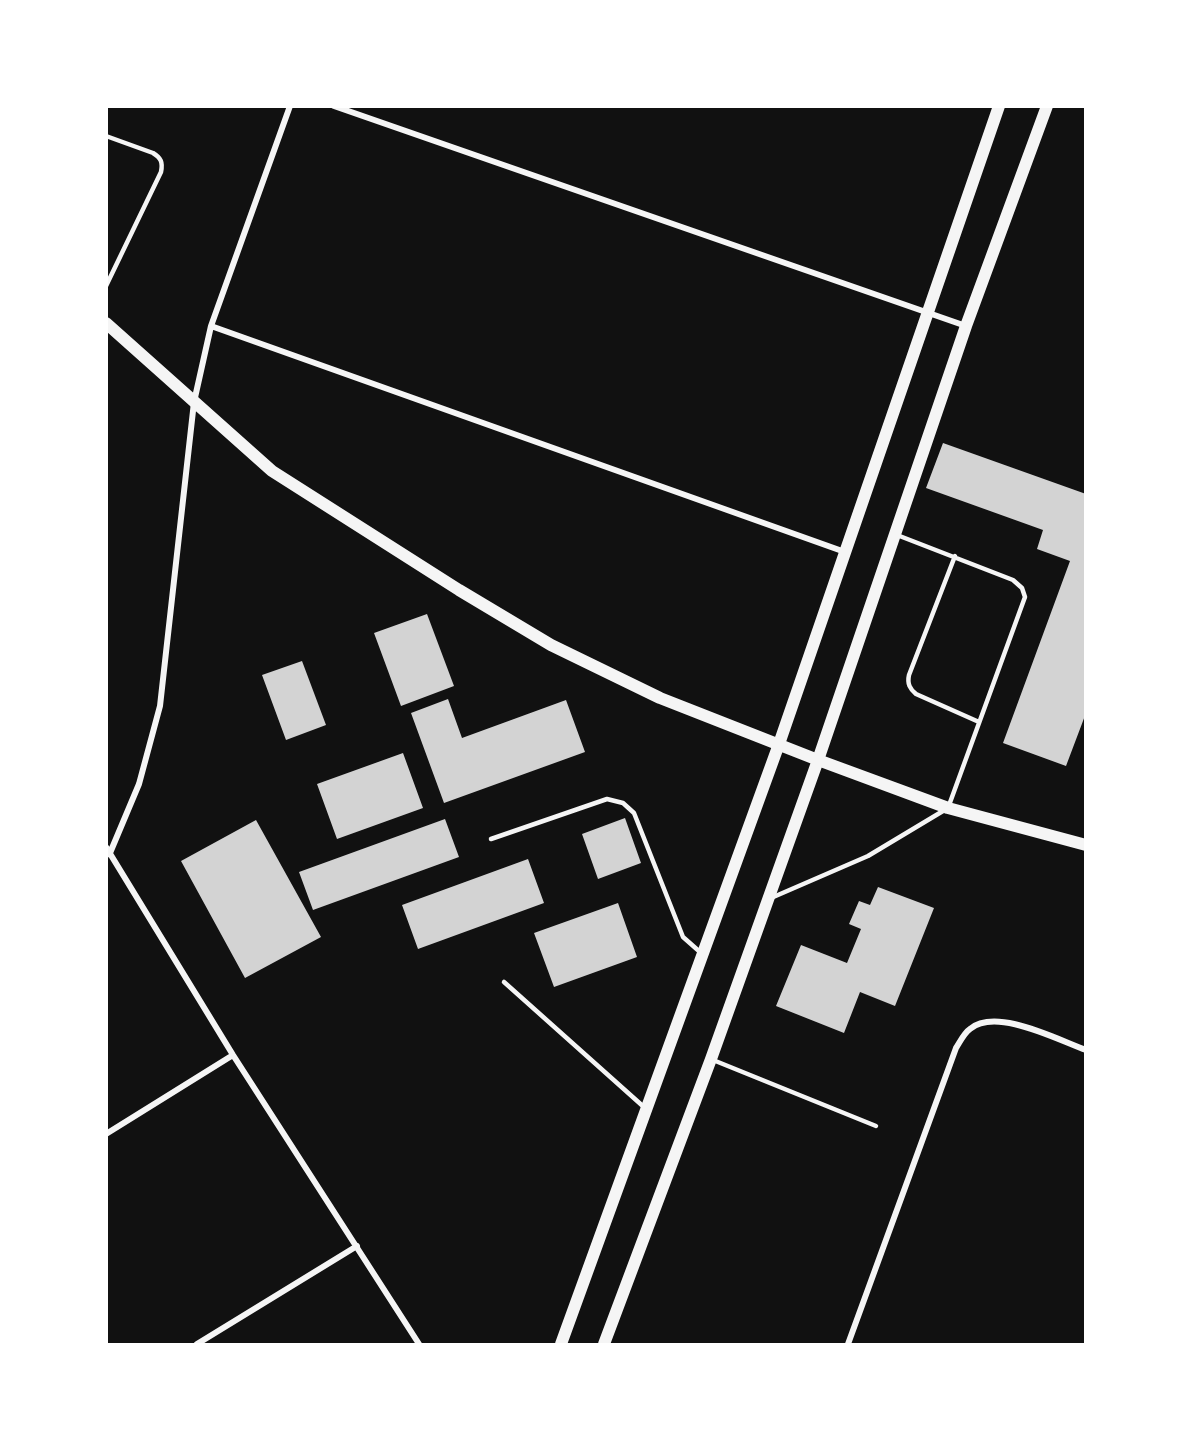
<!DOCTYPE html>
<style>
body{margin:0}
#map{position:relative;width:1192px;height:1451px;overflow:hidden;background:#111;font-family:"Libre Baskerville",serif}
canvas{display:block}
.frame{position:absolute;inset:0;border:108px solid #fff;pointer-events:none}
</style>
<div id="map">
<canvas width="1192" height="1451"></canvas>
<div class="frame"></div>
</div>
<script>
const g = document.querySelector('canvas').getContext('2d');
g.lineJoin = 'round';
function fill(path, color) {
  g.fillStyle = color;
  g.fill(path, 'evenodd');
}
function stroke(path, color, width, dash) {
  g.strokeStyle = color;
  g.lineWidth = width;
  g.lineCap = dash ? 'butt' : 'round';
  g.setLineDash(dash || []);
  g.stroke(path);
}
const building = new Path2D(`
 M943 443 1086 494V713L1066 766 1003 743 1070 561 1037 549 1043 530 926 488Z
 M427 614 454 686 401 706 374 633Z
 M302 661 326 725 286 740 262 675Z
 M448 699 462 738 566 700 585 752 444 803 411 713Z
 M403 753 423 808 337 839 317 784Z
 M625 818 641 863 598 879 582 834Z
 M445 819 459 857 313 910 299 872Z
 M256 820 321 937 245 978 181 861Z
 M528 859 544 903 418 949 402 905Z
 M878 887 934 908 895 1006 860 992 844 1033 776 1006 801 945 847 963 861 929 849 924 859 901 870 905Z
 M618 903 637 957 554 987 534 933Z`);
const service = new Path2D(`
 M106 136 153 153C161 158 163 162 161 172L106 286
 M955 556 909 675C907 684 910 689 916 694L979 722
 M491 839 607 799 623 803 634 813 683 937 700 952
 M771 898 868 856 948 808 1025 597 1022 588 1013 580 897 535
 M504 982 645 1108
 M713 1060 876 1126`);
const minor = new Path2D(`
 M334 106 966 326
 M211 326 845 552
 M106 847 233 1055 419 1344
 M106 855 110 853 139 784 160 706 194 402 211 326 290 106
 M106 1134 233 1055
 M197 1344 357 1246
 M848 1344 956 1048C960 1042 964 1033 970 1029 996 1007 1058 1040 1086 1050`);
const secondary = new Path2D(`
 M106 323 272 471 459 590 551 645 660 698 818 760 948 808 1086 845
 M561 1344 779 744 999 106
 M604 1344 711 1059 818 760 966 326 1047 106`);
fill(building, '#d3d3d3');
stroke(service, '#f5f5f5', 4.5);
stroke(minor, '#f5f5f5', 6);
stroke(secondary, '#f5f5f5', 12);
</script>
